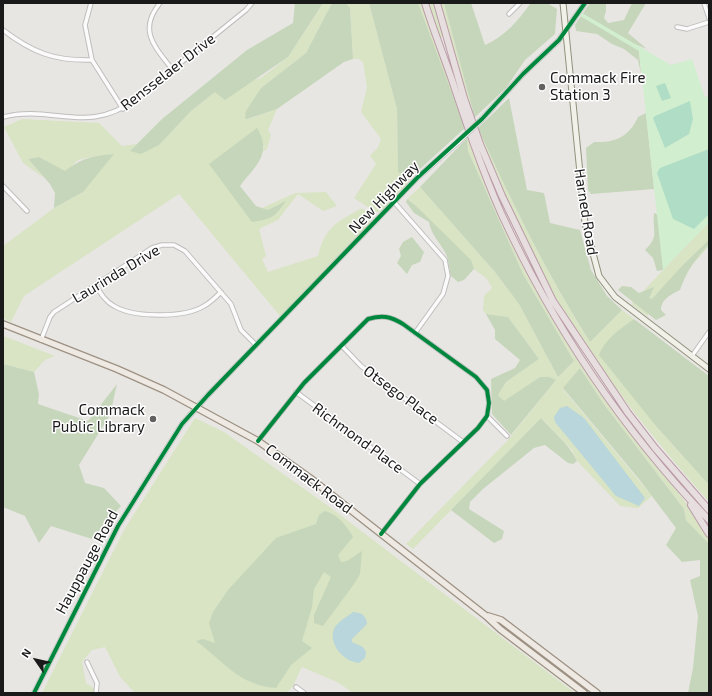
<!DOCTYPE html>
<style>
body{margin:0}
#map{position:relative;width:712px;height:696px;overflow:hidden;background:#e8e6e3;font-family:"Exo 2",sans-serif}
canvas{display:block}
.frame{position:absolute;inset:0;border:4px solid #1a1a1a;pointer-events:none}
.north{position:absolute;left:16px;top:640px;width:40px;height:40px;-webkit-text-stroke:3px #fff;paint-order:stroke;rotate:304deg;font-size:11px;font-weight:700;line-height:16px;text-align:center;color:#1a1a1a}
.north::after{content:'';display:block;margin:auto;width:14px;height:18px;background:#1a1a1a;clip-path:polygon(50% 0,100% 100%,50% 72%,0 100%)}
</style>
<div id="map">
<canvas width="712" height="696"></canvas>
<div class="frame"></div>
<div class="north">N</div>
</div>
<script>
const g = document.querySelector('canvas').getContext('2d');
g.lineJoin = 'round';
function fill(path, color) {
  g.fillStyle = color;
  g.fill(path, 'evenodd');
}
function stroke(path, color, width, dash) {
  g.strokeStyle = color;
  g.lineWidth = width;
  g.lineCap = dash ? 'butt' : 'round';
  g.setLineDash(dash || []);
  g.stroke(path);
}
function write(font, color, halo, rows, align = 'center') {
  g.font = font + ' "Exo 2",sans-serif';
  g.lineWidth = 3;
  g.setLineDash([]);
  g.textBaseline = 'middle';
  g.strokeStyle = halo;
  g.fillStyle = color;
  for (const [text, x, y, turn = 0] of rows) {
    g.save();
    g.translate(x, y);
    g.rotate((+turn || 0) * Math.PI / 180);
    g.textAlign = isNaN(turn) ? turn : align;
    if (halo) g.strokeText(text, 0, 0);
    g.fillText(text, 0, 0);
    g.restore();
  }
}
const grass = new Path2D(`
 M323 3H332L306 53 261 88 248 119 277 109 268 130 271 135 267 149 262 152 265 146 210 164 253 222 268 210 262 208 295 193 326 192 337 206 323 211 298 194 278 220 259 229 266 256 262 259 268 272 318 256C324 228 338 221 360 209H364L372 216 370 225 280 316 179 194 24 296 11 322 3 318V246L54 208 83 192 95 156 78 160 65 172 39 157 28 159 44 178 23 163 4 127 22 119 99 123 122 146 137 144 130 151 159 145 191 111 215 92 261 78 288 57Z
 M346 3H369L397 109 398 172 409 179V182L383 211 375 212 354 198 376 164 370 156 378 147 381 139 361 112 367 87 363 62 359 59H353L350 8Z
 M418 3H423L460 112 459 116Z
 M428 3H435L443 37 440 38Z
 M441 3H444L474 115 473 119 450 47Z
 M478 128C511 201 546 273 590 342L622 310 634 319 619 330 656 426 709 485V502C651 436 596 368 552 291 523 239 500 184 477 129Z
 M469 137 477 162 496 206 575 354 608 403 688 505 709 538V544L686 520 684 509 603 403 580 368 563 389 652 496 638 508 620 506 577 461 572 450 541 418 413 549 406 544 507 441 556 380 540 377 504 402 498 395 506 382 539 359 508 317 486 314 483 310 484 296 492 288 487 279 474 269 415 205 407 199 420 187 495 272 519 304 558 377 574 361 523 274 468 151 467 139Z
 M709 222V246L647 316 631 304Z
 M3 336 6 337 55 356 45 360 34 372 3 364Z
 M195 418 224 432 331 508 575 693H353L339 683 302 667 293 686 287 693H135L120 677 105 647 92 650 82 662 86 683 101 693H42L124 530Z`);
const forest = new Path2D(`
 M295 3H323L288 57 225 100 215 92 191 111 159 145 141 154 130 151 162 119 247 50 293 23Z
 M332 3H346L350 8 353 59 344 62 277 109 247 119 245 118 246 111 261 88 306 53Z
 M369 3H418L465 128 409 179 398 172 397 109Z
 M444 3H471L485 45C505 36 517 22 530 4L547 3 557 9 555 34 525 60 506 88 473 119 474 115Z
 M590 3H606V11L604 18 608 23 624 20 632 3H646L628 33 647 49 629 42 639 51 641 74 638 60 624 49 612 44 597 34 576 31 575 25Z
 M509 98 527 190 544 193 550 223 580 230 591 270 607 296 622 310 590 342C547 274 511 201 478 128Z
 M646 113 654 189 591 194 588 190 586 148 594 142C615 143 629 137 638 117Z
 M257 128C273 154 255 166 240 186L256 206 268 210 286 201C275 217 272 219 252 222L209 164Z
 M467 138 468 151 523 274 574 361 558 377 519 304 495 272 420 187Z
 M114 154 83 192 54 208 55 193 50 184 28 159 39 157 65 171C82 158 92 156 114 154Z
 M407 199 415 205 471 260 474 269 464 280 458 282 451 276C449 268 449 261 446 254 440 242 431 235 429 222L414 213 406 202Z
 M654 213 697 234 663 270 657 271 653 258 645 250C660 236 652 231 654 213Z
 M412 237 424 252 420 262 412 265 407 274 397 263 401 256 399 249 403 242Z
 M709 240V244C696 258 686 272 680 290 672 294 661 299 661 310L666 315 656 320 618 290 622 286 631 287 639 293 654 287 649 298 652 299 682 266Z
 M486 314 508 317 539 359 506 382 498 395 504 401 540 377H549L556 380 511 435 492 414 491 379 515 368 520 360 495 339V330Z
 M634 319 709 376V485L656 426 599 355C605 339 620 329 634 319Z
 M3 364 34 372 39 394 38 404 88 421 117 384 110 415 79 465 85 483 104 488 121 506 92 539 51 526 39 543 25 516 3 507Z
 M580 368 603 403 684 509 686 520 709 544V693H688L693 668 698 616 690 580 700 576V560L682 562 666 545 676 528 639 479 563 388Z
 M541 418C553 432 569 444 577 461L573 464 568 463 545 445 534 448 483 489 470 502 469 509 504 531 502 539 494 543 451 510Z
 M325 511C338 515 346 525 353 537L338 555 341 562 347 561 362 551 360 574 354 584 323 626 314 623V615L331 577 324 572 314 589 312 607 302 641 312 648 291 665 276 688C238 685 225 662 196 641L203 639 215 643 209 623 213 612 228 590 276 538 316 524 319 515Z`);
const park = new Path2D(`
 M582 13 671 65 692 59 705 97 709 96V222L663 270 639 51 580 16Z`);
const pitch = new Path2D(`
 M665 83 671 98 662 101 656 86Z
 M690 101 693 119 689 134 665 148 653 118 655 116Z
 M709 149V214L694 229 673 219 657 173 660 168Z`);
const water = new Path2D(`
 M567 406 584 418 645 498 639 506 616 496 555 422 554 417 560 408Z
 M353 612C362 613 366 615 367 624L352 639V642L363 647 366 652 365 658 359 663C344 662 328 644 334 629 336 623 348 616 353 612Z`);
const minor = new Path2D(`
 M91 3 85 25 92 60 123 109
 M160 3C138 30 154 46 172 69
 M704 3 709 18
 M509 14 520 3
 M677 27 687 29 709 22
 M3 30C33 53 55 61 92 60
 M3 117C53 104 87 136 136 99L246 10 252 3
 M3 186 27 211
 M395 203 445 260 448 276 443 294 415 333
 M96 286C101 294 106 302 114 306 134 318 185 318 204 306 210 303 216 297 221 292
 M41 340 50 317 54 312 152 248 162 245H174L185 251 231 304 241 330 256 345
 M342 346 361 366 463 442
 M692 356 709 332
 M296 392 420 484
 M487 416 507 436
 M258 441 304 383 368 319C382 315 390 316 403 324L476 377 487 390 489 403 487 416 478 428 420 484 381 534
 M87 662 97 683 96 693
 M296 687 304 693`);
const tertiary = new Path2D(`
 M482 119 523 74 559 40 585 3
 M34 693 118 526 182 424 208 395 417 178 459 141`);
const secondary = new Path2D(`
 M563 3 585 223 599 276 615 297 709 369`);
const primary = new Path2D(`
 M3 324 117 369 164 390 258 441 310 478 486 616 500 629 584 693
 M488 616 501 620 597 693`);
const motorway = new Path2D(`
 M425 3C433 29 443 54 452 80 467 125 482 170 501 213 553 326 624 431 709 520
 M437 3 464 98 480 144 502 196 553 301 628 413 655 448 709 510
 M691 505 709 534`);
const tertiaryBridge = new Path2D(`
 M459 141 482 119`);
const cycleway = new Path2D(`
 M258 441 304 383 368 319C382 315 390 316 403 324L476 377 487 390 489 403 487 416 478 428 420 484 381 534
 M34 693 118 526 182 424 208 395 417 178 482 119 523 74 559 40 585 3`);
const markers = [
 [542,87,4,"#626160"],
 [153,419,4,"#626160"]
];
const streetNames = [
 ["Rensselaer Drive",168,72,-38],
 ["New Highway",384,197,-46],
 ["Harned Road",586,212,81],
 ["Laurinda Drive",116,274,-31],
 ["Otsego Place",401,395,36],
 ["Richmond Place",358,438,36],
 ["Commack Road",309,479,37],
 ["Hauppauge Road",87,562,-62]
];
const poiNames = [
 ["Commack Fire",550,78],
 ["Station 3",550,95],
 ["Commack",145,410,"right"],
 ["Public Library",145,427,"right"]
];
fill(grass, '#d8e4c3');
fill(forest, '#c6d6ba');
fill(park, '#d1eecf');
fill(pitch, '#b0ddc6');
fill(water, '#b8d6db');
stroke(minor, '#bfbebd', 5.5);
stroke(tertiary, '#bfbebd', 6);
stroke(secondary, '#91907d', 7);
stroke(primary, '#9c9182', 8);
stroke(motorway, '#bb9ca8', 8);
stroke(minor, '#fcfbfb', 3.5);
stroke(tertiary, '#fcfbfb', 4.5);
stroke(secondary, '#f1f1e9', 5);
stroke(primary, '#efe9e3', 5.5);
stroke(motorway, '#e7dee0', 6);
stroke(tertiaryBridge, '#bfbebd', 6, []);
stroke(tertiaryBridge, '#fcfbfb', 4.5);
stroke(cycleway, '#00873e', 4);
for (const [x, y, r, color] of markers) {
  const dot = new Path2D();
  dot.arc(x, y, r, 0, 2 * Math.PI);
  g.fillStyle = color;
  g.fill(dot);
  stroke(dot, '#fff', 1.5);
}
write('15px', '#1a1a1a', '#fff', streetNames);
write('15px', '#1a1a1a', '#fff', poiNames, 'left');
</script>
